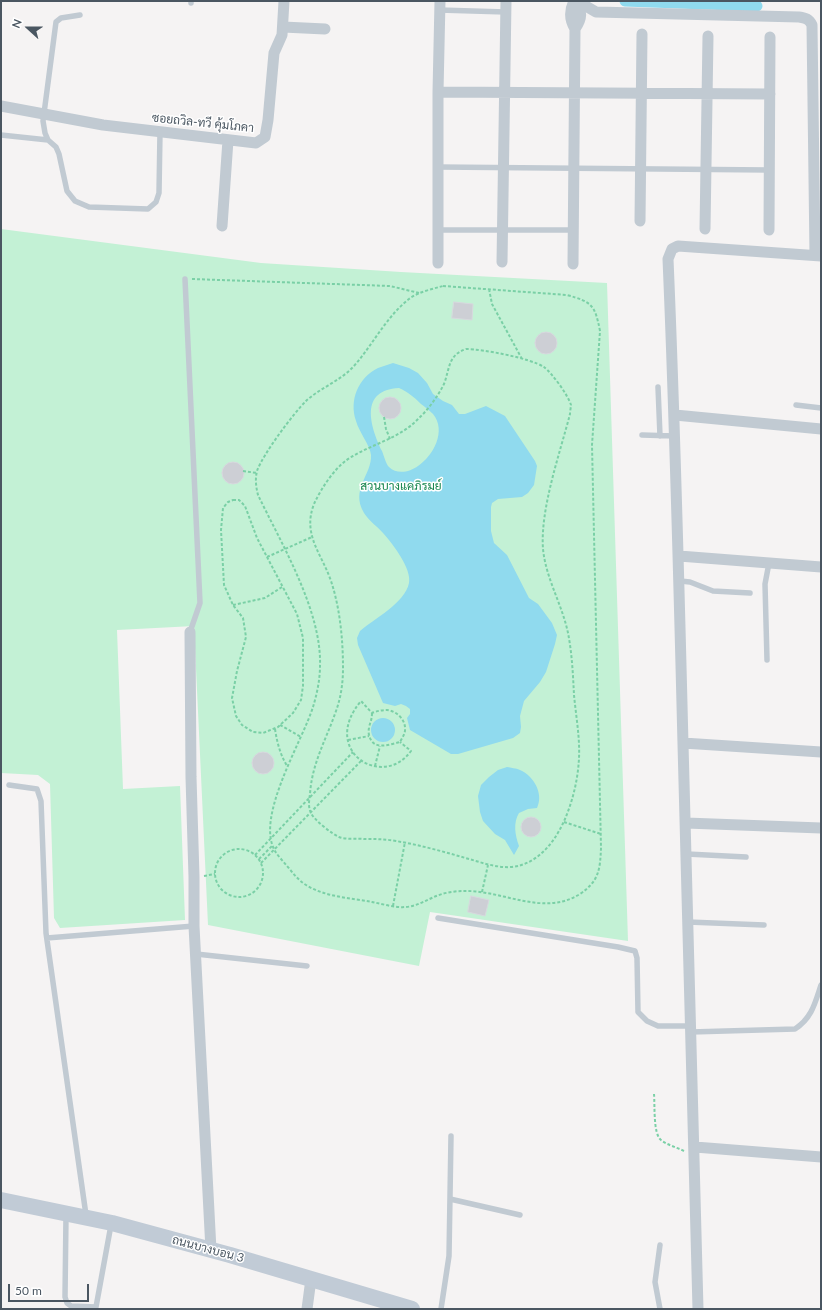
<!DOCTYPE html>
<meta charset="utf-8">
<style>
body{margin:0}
#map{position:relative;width:822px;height:1310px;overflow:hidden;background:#f5f3f3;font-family:Lato,sans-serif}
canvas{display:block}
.frame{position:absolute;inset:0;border:2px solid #4a5661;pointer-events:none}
.north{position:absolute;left:8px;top:8px;width:40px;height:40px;-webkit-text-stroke:3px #fff;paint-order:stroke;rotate:291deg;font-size:11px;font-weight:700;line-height:16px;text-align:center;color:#4a5661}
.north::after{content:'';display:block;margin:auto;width:14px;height:18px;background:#4a5661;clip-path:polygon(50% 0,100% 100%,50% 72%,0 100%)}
.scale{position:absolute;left:8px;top:1284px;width:81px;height:18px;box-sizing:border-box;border:2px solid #4a5661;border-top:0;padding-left:5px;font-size:12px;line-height:14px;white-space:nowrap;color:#4a5661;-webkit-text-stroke:3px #fff;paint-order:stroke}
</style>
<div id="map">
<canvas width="822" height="1310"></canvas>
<div class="frame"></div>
<div class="north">N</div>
<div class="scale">50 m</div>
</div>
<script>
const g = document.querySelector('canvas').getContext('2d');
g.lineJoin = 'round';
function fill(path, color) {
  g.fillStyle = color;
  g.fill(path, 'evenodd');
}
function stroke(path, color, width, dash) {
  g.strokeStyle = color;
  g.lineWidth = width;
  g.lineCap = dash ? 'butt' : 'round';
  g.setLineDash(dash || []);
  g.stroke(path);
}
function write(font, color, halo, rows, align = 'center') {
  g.font = font + ' Lato,Sarabun,sans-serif';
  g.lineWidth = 3;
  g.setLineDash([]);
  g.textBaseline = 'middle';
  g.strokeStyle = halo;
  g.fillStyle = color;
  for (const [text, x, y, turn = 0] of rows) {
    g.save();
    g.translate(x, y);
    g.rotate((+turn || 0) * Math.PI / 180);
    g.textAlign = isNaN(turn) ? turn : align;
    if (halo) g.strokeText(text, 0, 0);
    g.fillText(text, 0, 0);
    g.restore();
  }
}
const green = new Path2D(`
 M1 229 261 263 401 272 607 283 628 941 430 912 419 966 208 925 194 626 117 630 123 789 180 786 185 920 60 928 54 918 50 784 38 775 1 773Z`);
const water = new Path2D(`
 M393 363 409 368 418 373 427 383 433 394 443 401 452 405 459 414H465L486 406 505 416 535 461 537 466 534 485 528 493 522 497 498 499 492 503 491 507V531L494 543 507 555 529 598 538 604 552 623 557 635 555 644 546 672 540 682 524 701 520 716 521 727 520 733 513 738 458 754H451L410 730 407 718 410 714V709L406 706 401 704 395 706 383 703 358 645 357 638 360 631C374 619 405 603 409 583 412 569 393 544 383 533 377 526 369 521 364 513 350 489 372 475 371 455 370 445 359 432 356 421 349 400 358 378 378 368 383 366 388 365 393 363ZM399 388C408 392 414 397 421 404 425 407 429 410 433 414 447 431 433 456 418 466 410 472 397 475 389 467 386 464 384 456 382 451 370 426 359 390 399 388Z
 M371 730a12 12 0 1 1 24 0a12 12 0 1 1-24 0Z
 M507 767C511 768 516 768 520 770 534 776 544 794 537 808L528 809 519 813C513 823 515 835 519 846L514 855 505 840 495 834 483 821 480 812 478 796 481 785 489 777 498 770Z`);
const canal = new Path2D(`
 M625 1 757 6`);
const building = new Path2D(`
 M454 302 473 304 472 320 452 318Z
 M535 343a11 11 0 1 1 22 0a11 11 0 1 1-22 0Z
 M379 408a11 11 0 1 1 22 0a11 11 0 1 1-22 0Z
 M222 473a11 11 0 1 1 22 0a11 11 0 1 1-22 0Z
 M252 763a11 11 0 1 1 22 0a11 11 0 1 1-22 0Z
 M521 827a10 10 0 1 1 20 0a10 10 0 1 1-20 0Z
 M471 896 489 900 485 916 468 912Z`);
const path = new Path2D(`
 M192 279 390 286 419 293
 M443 286 567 295C592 302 595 305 600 331L592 445 601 848C600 870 599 881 580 894 543 917 503 890 464 891 457 891 449 892 442 894 429 898 419 906 406 907 395 908 383 904 372 902 351 898 325 897 306 885 298 880 293 873 287 866 283 861 278 856 275 851 255 817 302 742 313 707 317 694 320 679 320 666 322 611 281 543 258 495 256 487 255 479 257 471 263 454 293 414 306 401 320 388 340 381 353 367 373 345 385 318 409 299 418 292 432 289 443 286Z
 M489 289 492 304 522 359
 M466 349C482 349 530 358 544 367 552 373 568 395 571 405 571 407 570 411 570 414 560 453 540 509 543 549 546 579 562 604 568 633 572 653 573 675 574 695 576 716 580 738 579 758 578 779 573 800 565 819 555 842 538 864 512 867 497 868 483 863 469 859 445 852 420 845 396 841 385 839 375 839 364 839 357 838 347 840 339 837 332 834 314 820 311 813 308 807 309 801 310 794 312 763 326 740 336 711 341 697 343 683 343 668 343 640 340 608 331 581 322 554 302 535 314 504 322 487 336 465 353 456 375 443 400 438 418 419 428 410 438 396 444 384 450 368 448 355 466 349Z
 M384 417 386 429 390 439
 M243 471 257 473
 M233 500H239L245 506 257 538 297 614 303 638V686L301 700 293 713 278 727 263 733 253 732 242 725 236 716 232 698 237 671 246 637 243 618 233 605 224 585 221 530 223 508 228 502Z
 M267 557 312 537
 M233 605 265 598 282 587
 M372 713C372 720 370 722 369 728 368 732 369 737 371 740 377 750 391 744 400 742 402 738 405 734 405 730 406 720 397 711 387 710 382 710 377 711 372 713L361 701C319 751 383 790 411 751L400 742
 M280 725 301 737
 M275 729C277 742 280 754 287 766
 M348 740 369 736
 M375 766 380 746
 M564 822 601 834
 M215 873a24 24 0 1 1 48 0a24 24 0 1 1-48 0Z
 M255 855 353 752
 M259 859 273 845
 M261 863 362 760
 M204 876 215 874
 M482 892 488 865
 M393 906 405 842
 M654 1094C655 1105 653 1134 661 1140 667 1145 676 1147 684 1151`);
const lane = new Path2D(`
 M191 3V1
 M439 10 506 12
 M80 15 61 18 56 22 43 121 45 133 48 140 56 147 59 154 67 191 75 201 89 207 148 209 156 202 159 193 160 132
 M1 135 48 140
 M438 167 769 170
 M438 230H573
 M185 279 200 603 190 632
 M658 387 660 436
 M796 405 821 408
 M642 435 675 436
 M680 581 690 582 713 591 750 593
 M767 660 765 584 769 563
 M9 785 37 789 41 801 46 933 86 1215
 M687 854 746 857
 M438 918 618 947 635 951 637 958 638 1012 647 1021 658 1026H691
 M688 922 764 925
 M47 938 194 926
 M196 954 307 966
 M691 1032 795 1029C812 1018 815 1003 821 985
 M450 1199 520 1215
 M66 1216 65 1297 67 1303 71 1306 96 1307 111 1225
 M441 1309 449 1256 451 1136
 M660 1309 655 1282 660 1245`);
const street = new Path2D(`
 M574 1C569 11 569 19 575 29
 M582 1 584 5 596 12 799 17C806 18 809 19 812 25L815 255
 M283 27 325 29
 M438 92 770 94
 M1 106 103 125 256 143 265 137 268 120 274 53 282 35 284 1
 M640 221 642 34
 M222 226 228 140
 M705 229 708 36
 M769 230 770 37
 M502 262 506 1
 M438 263V92L440 1
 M573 264 575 29C583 17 582 12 575 1
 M675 415 821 429
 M679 556 821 567
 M190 632 191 777 194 877V926L211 1250
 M683 743 821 752
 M686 823 821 828
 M695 1147 821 1157
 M307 1309 311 1279
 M698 1309C694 1121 688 933 683 744 679 583 675 421 668 259L672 249 678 246 821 256`);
const secondary = new Path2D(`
 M1 1200 112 1223 230 1255 412 1309`);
const streetNames = [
 ["ซอยถวิล-ทวี คุ้มโภคา",203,123,6],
 ["ถนนบางบอน 3",208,1249,15]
];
const parkNames = [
 ["สวนบางแคภิรมย์",401,486]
];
fill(green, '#c3f1d5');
fill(water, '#90daee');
stroke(canal, '#90daee', 11);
fill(building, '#cdcfd5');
stroke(building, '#d7d9de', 1);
stroke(path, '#7ad0a6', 2, [3, 2]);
stroke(lane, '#c1cad2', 5.5);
stroke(street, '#c1cad2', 11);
stroke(secondary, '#c1cbd6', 16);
write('12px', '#4a5661', '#fff', streetNames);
write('12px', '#17864f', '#fff', parkNames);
</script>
